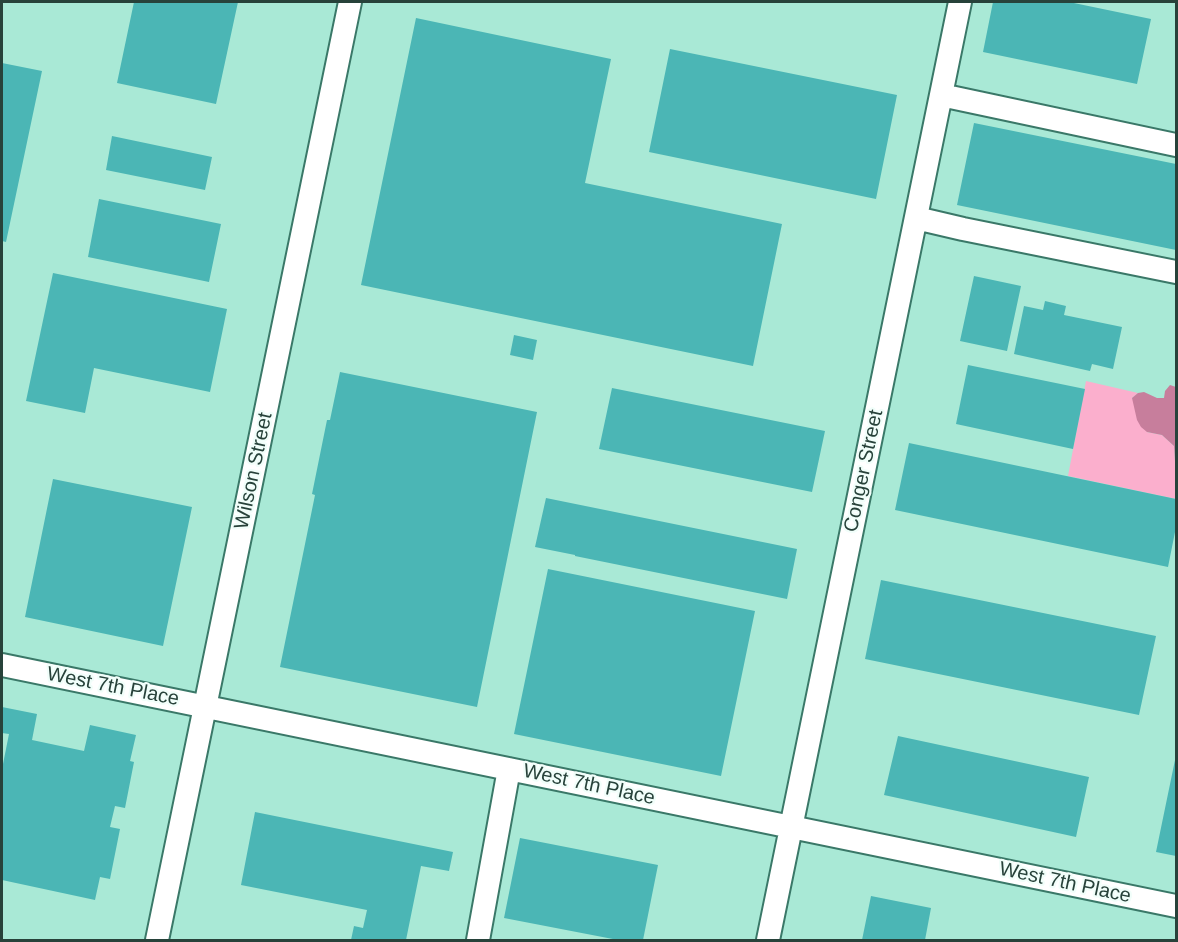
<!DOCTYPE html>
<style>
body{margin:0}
#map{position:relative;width:1178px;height:942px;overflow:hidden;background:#a9e9d6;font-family:Arial,sans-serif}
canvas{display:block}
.frame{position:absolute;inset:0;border:3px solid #27423a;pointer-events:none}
</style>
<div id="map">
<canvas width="1178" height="942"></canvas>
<div class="frame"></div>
</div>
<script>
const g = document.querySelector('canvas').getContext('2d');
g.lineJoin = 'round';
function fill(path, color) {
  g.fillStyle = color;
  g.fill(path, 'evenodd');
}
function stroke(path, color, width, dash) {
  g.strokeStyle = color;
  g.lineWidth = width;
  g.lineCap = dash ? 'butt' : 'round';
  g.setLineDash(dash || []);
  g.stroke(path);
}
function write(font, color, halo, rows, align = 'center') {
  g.font = font + ' Arial,sans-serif';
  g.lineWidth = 4.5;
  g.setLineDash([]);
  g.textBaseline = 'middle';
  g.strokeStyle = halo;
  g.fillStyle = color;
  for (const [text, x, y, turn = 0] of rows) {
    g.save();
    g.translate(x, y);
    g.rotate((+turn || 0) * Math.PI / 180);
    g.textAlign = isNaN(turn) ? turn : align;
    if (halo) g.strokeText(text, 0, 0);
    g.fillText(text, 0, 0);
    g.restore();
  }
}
const green = new Path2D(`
 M1086 381 1138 393 1132 398 1147 432 1162 435 1174 446 1176 476V499L1068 476Z`);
const forest = new Path2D(`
 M1170 385 1176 387V476L1174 446 1162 435 1147 432 1141 427 1137 420 1132 398 1138 393 1144 392 1157 398H1164L1165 391Z`);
const building = new Path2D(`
 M134 2H238L216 104 117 83Z
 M993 2H1069L1151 19 1137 84 983 52Z
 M416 18 611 59 585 183 782 224 753 366 361 285Z
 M670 49 897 95 876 199 649 152Z
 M2 63 42 71 6 242 2 241Z
 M974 123 1176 164V250L957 205Z
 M112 136 212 157 205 190 106 170Z
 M99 199 221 224 209 282 88 257Z
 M53 273 227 309 210 392 94 368 85 413 26 401Z
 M974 276 1021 286 1007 351 960 341Z
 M1045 301 1066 306 1064 315 1122 327 1113 369 1092 364 1090 371 1014 354 1024 306 1043 310Z
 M514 335 537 340 533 360 510 355Z
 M968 365 1085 389 1073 449 956 424Z
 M340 372 537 412 477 707 280 667 315 495 312 494 327 420H330Z
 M612 388 825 431 812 492 599 449Z
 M909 443 1176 499V527L1168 567 895 510Z
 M53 479 192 507 163 646 25 617Z
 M546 498 797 549 787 599 575 556V555L535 547Z
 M548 569 755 611 721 776 514 734Z
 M881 580 1156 636 1139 715 865 659Z
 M2 707 37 714 32 740 84 751 90 725 136 735 130 761 134 762 125 808 115 806 110 827 120 829 110 879 100 877 95 900 2 880V769L9 734 2 733Z
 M898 736 1089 777 1076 837 884 795Z
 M1175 760H1176V856L1156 852Z
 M255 812 453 852 449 871 421 866 406 940H351L354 926 363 928 367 910 241 885Z
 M520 838 658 865 643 940H618L504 918Z
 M871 896 931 908 925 940H862Z`);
const minor = new Path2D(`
 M941 95 1176 145
 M916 218 963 229 1176 272
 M2 665 1176 906
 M157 940 350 2
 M478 940 509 769
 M768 940 960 2`);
const streetNames = [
 ["Wilson Street",254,471,-78],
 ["Conger Street",864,471,-78],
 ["West 7th Place",113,687,11],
 ["West 7th Place",589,785,12],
 ["West 7th Place",1065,883,12]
];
fill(green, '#fbafcd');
fill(forest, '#c77e9c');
fill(building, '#4bb6b5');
stroke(minor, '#3a7868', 26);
stroke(minor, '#fff', 22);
write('20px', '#27423a', '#f1fefa', streetNames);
</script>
